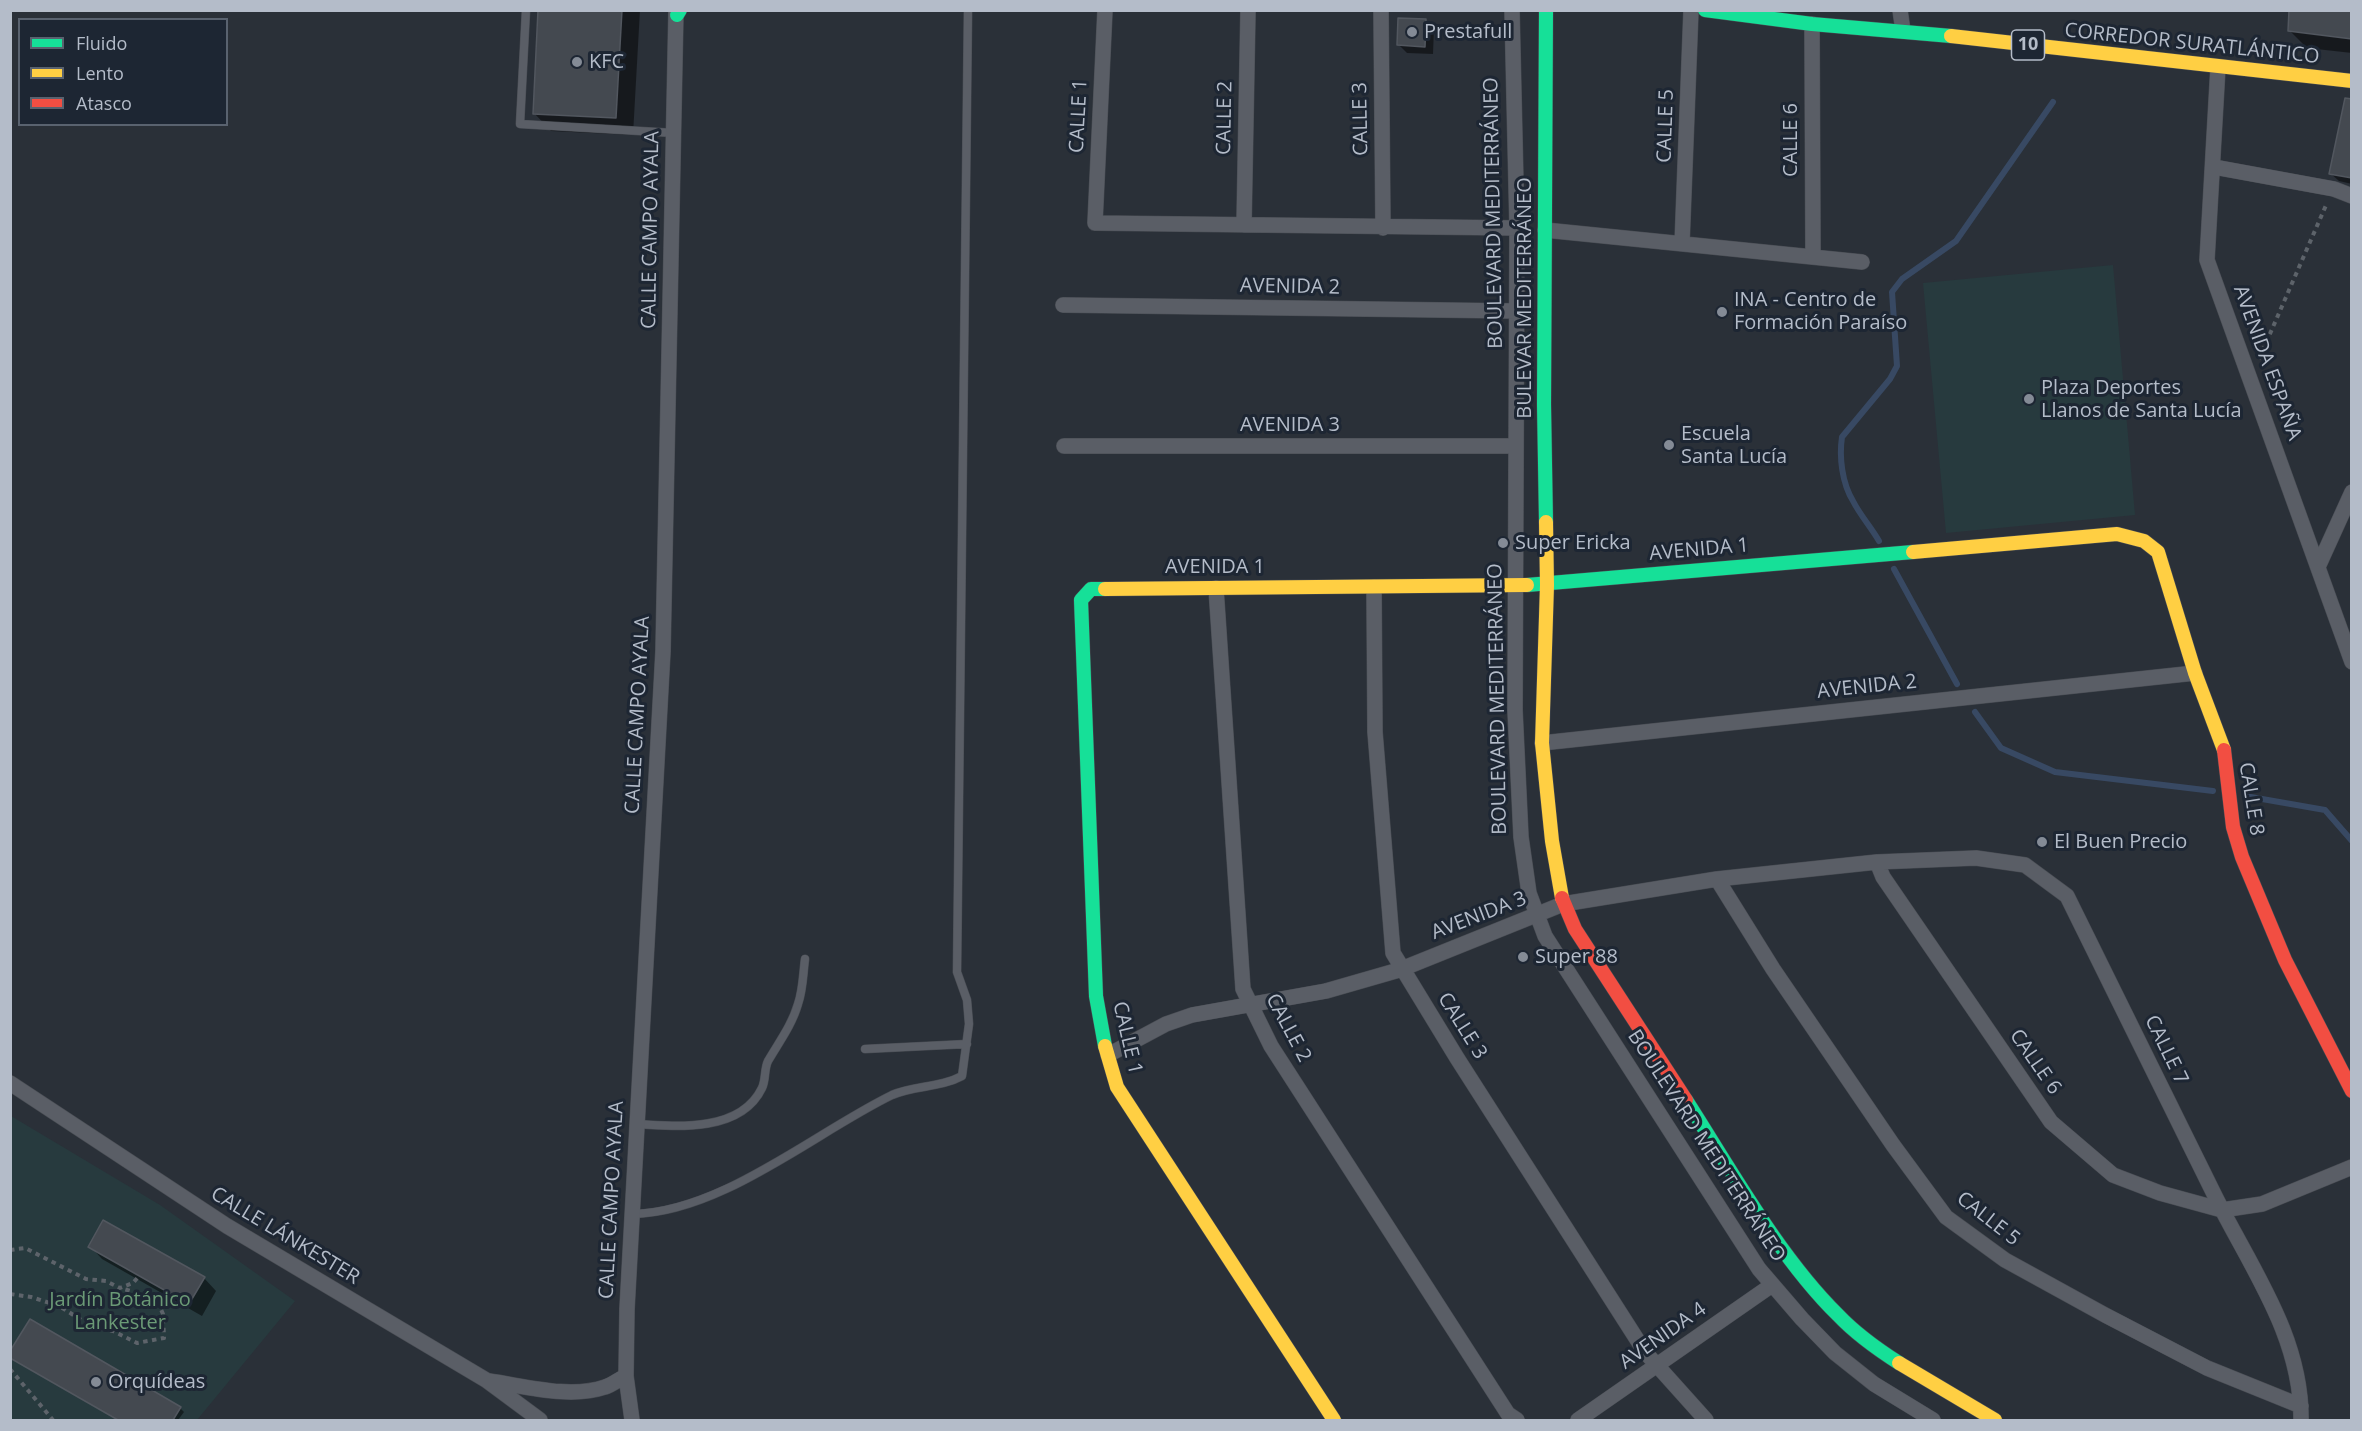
<!DOCTYPE html>
<meta charset="utf-8">
<style>
body{margin:0}
#map{position:relative;width:2362px;height:1431px;overflow:hidden;background:#2a3038;font-family:"Open Sans",sans-serif}
canvas{display:block}
.frame{position:absolute;inset:0;border:12px solid #b4bcc9;pointer-events:none}
.legend{position:absolute;left:18px;top:18px;width:210px;height:108px;box-sizing:border-box;background:#1d2633;border:2px solid #59626f;margin:0;padding:8px 10px;list-style:none;font-size:18px;color:#b4bcc9}
.legend li{display:flex;align-items:center;gap:12px;height:30px}
.legend b{width:30px;border:2px solid #59626f}
</style>
<div id="map">
<canvas width="2362" height="1431"></canvas>
<div class="frame"></div>
<ul class="legend">
<li><b style="height:8px;background:#16e098"></b>Fluido</li>
<li><b style="height:8px;background:#ffcf43"></b>Lento</li>
<li><b style="height:8px;background:#f24e42"></b>Atasco</li>
</ul>
</div>
<script>
const g = document.querySelector('canvas').getContext('2d');
g.lineJoin = 'round';
function fill(path, color) {
  g.fillStyle = color;
  g.fill(path, 'evenodd');
}
function stroke(path, color, width, dash) {
  g.strokeStyle = color;
  g.lineWidth = width;
  g.lineCap = dash ? 'butt' : 'round';
  g.setLineDash(dash || []);
  g.stroke(path);
}
function write(font, color, halo, rows, align = 'center') {
  g.font = font + ' "Open Sans",sans-serif';
  g.lineWidth = 6;
  g.setLineDash([]);
  g.textBaseline = 'middle';
  g.strokeStyle = halo;
  g.fillStyle = color;
  for (const [text, x, y, turn = 0] of rows) {
    g.save();
    g.translate(x, y);
    g.rotate((+turn || 0) * Math.PI / 180);
    g.textAlign = isNaN(turn) ? turn : align;
    if (halo) g.strokeText(text, 0, 0);
    g.fillText(text, 0, 0);
    g.restore();
  }
}
const green = new Path2D(`
 M2113 265 2135 515 1946 533 1923 283Z
 M11 1116 160 1205 295 1301 197 1420H11Z`);
const shadow = new Path2D(`
 M540 10H640L633 135 551 131 534 113Z
 M2352 10V53L2307 48 2289 30Z
 M1426 21 1434 29 1433 54 1407 53 1399 45Z
 M2352 114V184L2339 181 2330 173Z
 M90 1246 204 1278 216 1291 202 1316 102 1259Z
 M10 1357 180 1408 184 1412 178 1420H118Z`);
const stream = new Path2D(`
 M1879 541C1871 527 1860 515 1853 501 1842 483 1839 457 1842 437L1890 379 1897 366 1892 292 1902 279 1956 241 2053 102
 M1894 569 1957 684
 M1975 712 2001 748 2055 772 2213 791
 M2245 796 2325 810 2352 841`);
const building = new Path2D(`
 M538 10H622L616 118 533 114Z
 M2289 10H2352V39L2288 31Z
 M1398 18 1426 19 1425 47 1397 45Z
 M2345 98 2352 99V178L2329 174Z
 M103 1220 205 1277 189 1304 88 1247Z
 M30 1319 181 1407 173 1420H118L10 1358V1351Z`);
const path = new Path2D(`
 M2259 359 2327 203
 M10 1250 25 1248 86 1279 106 1281 120 1288 133 1283 139 1276
 M10 1294 31 1297 59 1306 91 1326 113 1331 137 1343 164 1338 163 1314 156 1298 120 1288
 M10 1369 53 1420`);
const lane = new Path2D(`
 M526 10 520 124 674 133
 M865 1049 967 1044
 M637 1124C678 1127 741 1132 762 1088 766 1080 764 1069 768 1061 779 1042 792 1025 798 1004 803 990 803 974 805 959
 M633 1214C722 1212 814 1133 892 1095 915 1085 940 1088 962 1076L969 1024 967 1000 957 972 968 10`);
const street = new Path2D(`
 M1105 10 1095 223 1517 228
 M1381 10 1383 228
 M1512 10 1517 228 1515 710 1521 837 1529 893 1545 936 1759 1269 1802 1319 1835 1353 1874 1384 1933 1420
 M1900 10 1903 31
 M1812 24 1813 257
 M2218 67 2207 260 2352 662
 M2214 167 2334 189 2352 196
 M1244 225 1248 10
 M1545 230 1862 262
 M1682 244 1691 10
 M1063 305 1516 311
 M1064 446H1516
 M2318 567 2352 492
 M1374 587 1375 732 1393 953 1457 1058 1645 1352 1706 1420
 M1216 588 1243 989 1271 1046 1508 1414 1517 1420
 M1542 743 2195 673
 M1877 862 1883 877 2051 1122 2113 1175 2160 1193 2222 1210 2262 1204 2352 1167
 M1717 879 1773 969 1893 1145 1946 1217 2005 1260 2105 1315 2207 1368 2301 1406
 M1108 1055 1166 1024 1192 1015 1326 991 1399 970 1563 904 1717 879 1877 862 1976 858 2025 865 2067 896C2116 996 2165 1095 2214 1194 2250 1267 2302 1336 2301 1420
 M10 1083 227 1226 486 1380 540 1420
 M489 1381C525 1386 570 1399 605 1387 612 1385 619 1379 626 1376
 M632 1420 626 1376 627 1309 663 651 676 10
 M1578 1420 1772 1285`);
const fast = new Path2D(`
 M1705 10 1812 24 1951 36
 M677 15 680 10
 M1546 522 1544 404 1546 10
 M1527 585 1913 552
 M1105 1046 1096 996 1081 600 1091 589H1105
 M1686 1100C1731 1170 1779 1257 1838 1315 1856 1334 1877 1349 1899 1363`);
const slow = new Path2D(`
 M1951 36 2352 81
 M1546 522 1547 585 1542 743 1552 841 1562 898
 M1913 552 2117 534 2144 541 2158 552 2195 673 2224 750
 M1105 589 1527 585
 M1105 1046 1117 1087 1334 1420
 M1899 1363 1995 1420`);
const jam = new Path2D(`
 M2224 750 2233 827 2242 857 2285 960 2352 1091
 M1562 898 1575 929 1686 1100`);
const markers = [
 [1412,32,6,"#848b96"],
 [577,62,6,"#848b96"],
 [1722,312,6,"#848b96"],
 [2029,399,6,"#848b96"],
 [1669,445,6,"#848b96"],
 [1503,543,6,"#848b96"],
 [2042,842,6,"#848b96"],
 [1523,957,6,"#848b96"],
 [96,1382,6,"#848b96"]
];
const shields = [
 [2028,45,33]
];
const shieldNames = [
 ["10",2028,45]
];
const poiNames = [
 ["Prestafull",1424,32],
 ["KFC",589,62],
 ["INA - Centro de",1734,300],
 ["Formación Paraíso",1734,323],
 ["Plaza Deportes",2041,388],
 ["Llanos de Santa Lucía",2041,411],
 ["Escuela",1681,434],
 ["Santa Lucía",1681,457],
 ["Super Ericka",1515,543],
 ["El Buen Precio",2054,842],
 ["Super 88",1535,957],
 ["Orquídeas",108,1382]
];
const streetNames = [
 ["CORREDOR SURATLÁNTICO",2192,44,6],
 ["CALLE 1",1079,116,-87],
 ["CALLE 2",1225,118,-89],
 ["CALLE 3",1361,119,-91],
 ["CALLE 5",1666,126,-88],
 ["CALLE 6",1791,140,-90],
 ["BOULEVARD MEDITERRÁNEO",1494,213,-91],
 ["CALLE CAMPO AYALA",651,230,-89],
 ["AVENIDA 2",1290,287,1],
 ["BULEVAR MEDITERRÁNEO",1525,298,-90],
 ["AVENIDA ESPAÑA",2267,363,70],
 ["AVENIDA 3",1290,425],
 ["AVENIDA 1",1699,550,-5],
 ["AVENIDA 1",1215,567],
 ["AVENIDA 2",1867,687,-6],
 ["BOULEVARD MEDITERRÁNEO",1498,699,-91],
 ["CALLE CAMPO AYALA",638,715,-87],
 ["CALLE 8",2251,799,81],
 ["AVENIDA 3",1479,916,-21],
 ["CALLE 3",1462,1026,58],
 ["CALLE 2",1288,1028,62],
 ["CALLE 1",1127,1038,77],
 ["CALLE 7",2166,1050,64],
 ["CALLE 6",2035,1062,55],
 ["BOULEVARD MEDITERRÁNEO",1706,1146,57],
 ["CALLE CAMPO AYALA",612,1200,-87],
 ["CALLE 5",1988,1219,38],
 ["CALLE LÁNKESTER",285,1236,31],
 ["AVENIDA 4",1663,1336,-35]
];
const parkNames = [
 ["Jardín Botánico",120,1300],
 ["Lankester",120,1323]
];
fill(green, '#273a3e');
fill(shadow, '#0007');
stroke(stream, '#384963', 6);
fill(building, '#444950');
stroke(building, '#52575f', 1.5);
stroke(lane, '#484c53', 9);
stroke(street, '#484c53', 16);
stroke(fast, '#484c53', 15);
stroke(slow, '#484c53', 15);
stroke(jam, '#484c53', 15);
stroke(path, '#5d636a', 4, [4.5, 4.5]);
stroke(lane, '#5a5e66', 8);
stroke(street, '#5a5e66', 15);
stroke(fast, '#16e098', 14);
stroke(slow, '#ffcf43', 14);
stroke(jam, '#f24e42', 14);
for (const [x, y, r, color] of markers) {
  const dot = new Path2D();
  dot.arc(x, y, r, 0, 2 * Math.PI);
  g.fillStyle = color;
  g.fill(dot);
  stroke(dot, '#1d2633', 2);
}
for (const [x, y, w] of shields) {
  const box = new Path2D();
  box.roundRect(x - w / 2, y - 15, w, 30, 4.5);
  g.fillStyle = '#1d2633';
  g.fill(box);
  stroke(box, '#b4bcc9', 1.5);
}
write('bold 18px', '#b4bcc9', null, shieldNames);
write('20px', '#b4bcc9', '#1d2633', poiNames, 'left');
write('20px', '#b4bcc9', '#1d2633', streetNames);
write('20px', '#6b9a76', '#1d2633', parkNames);
</script>
